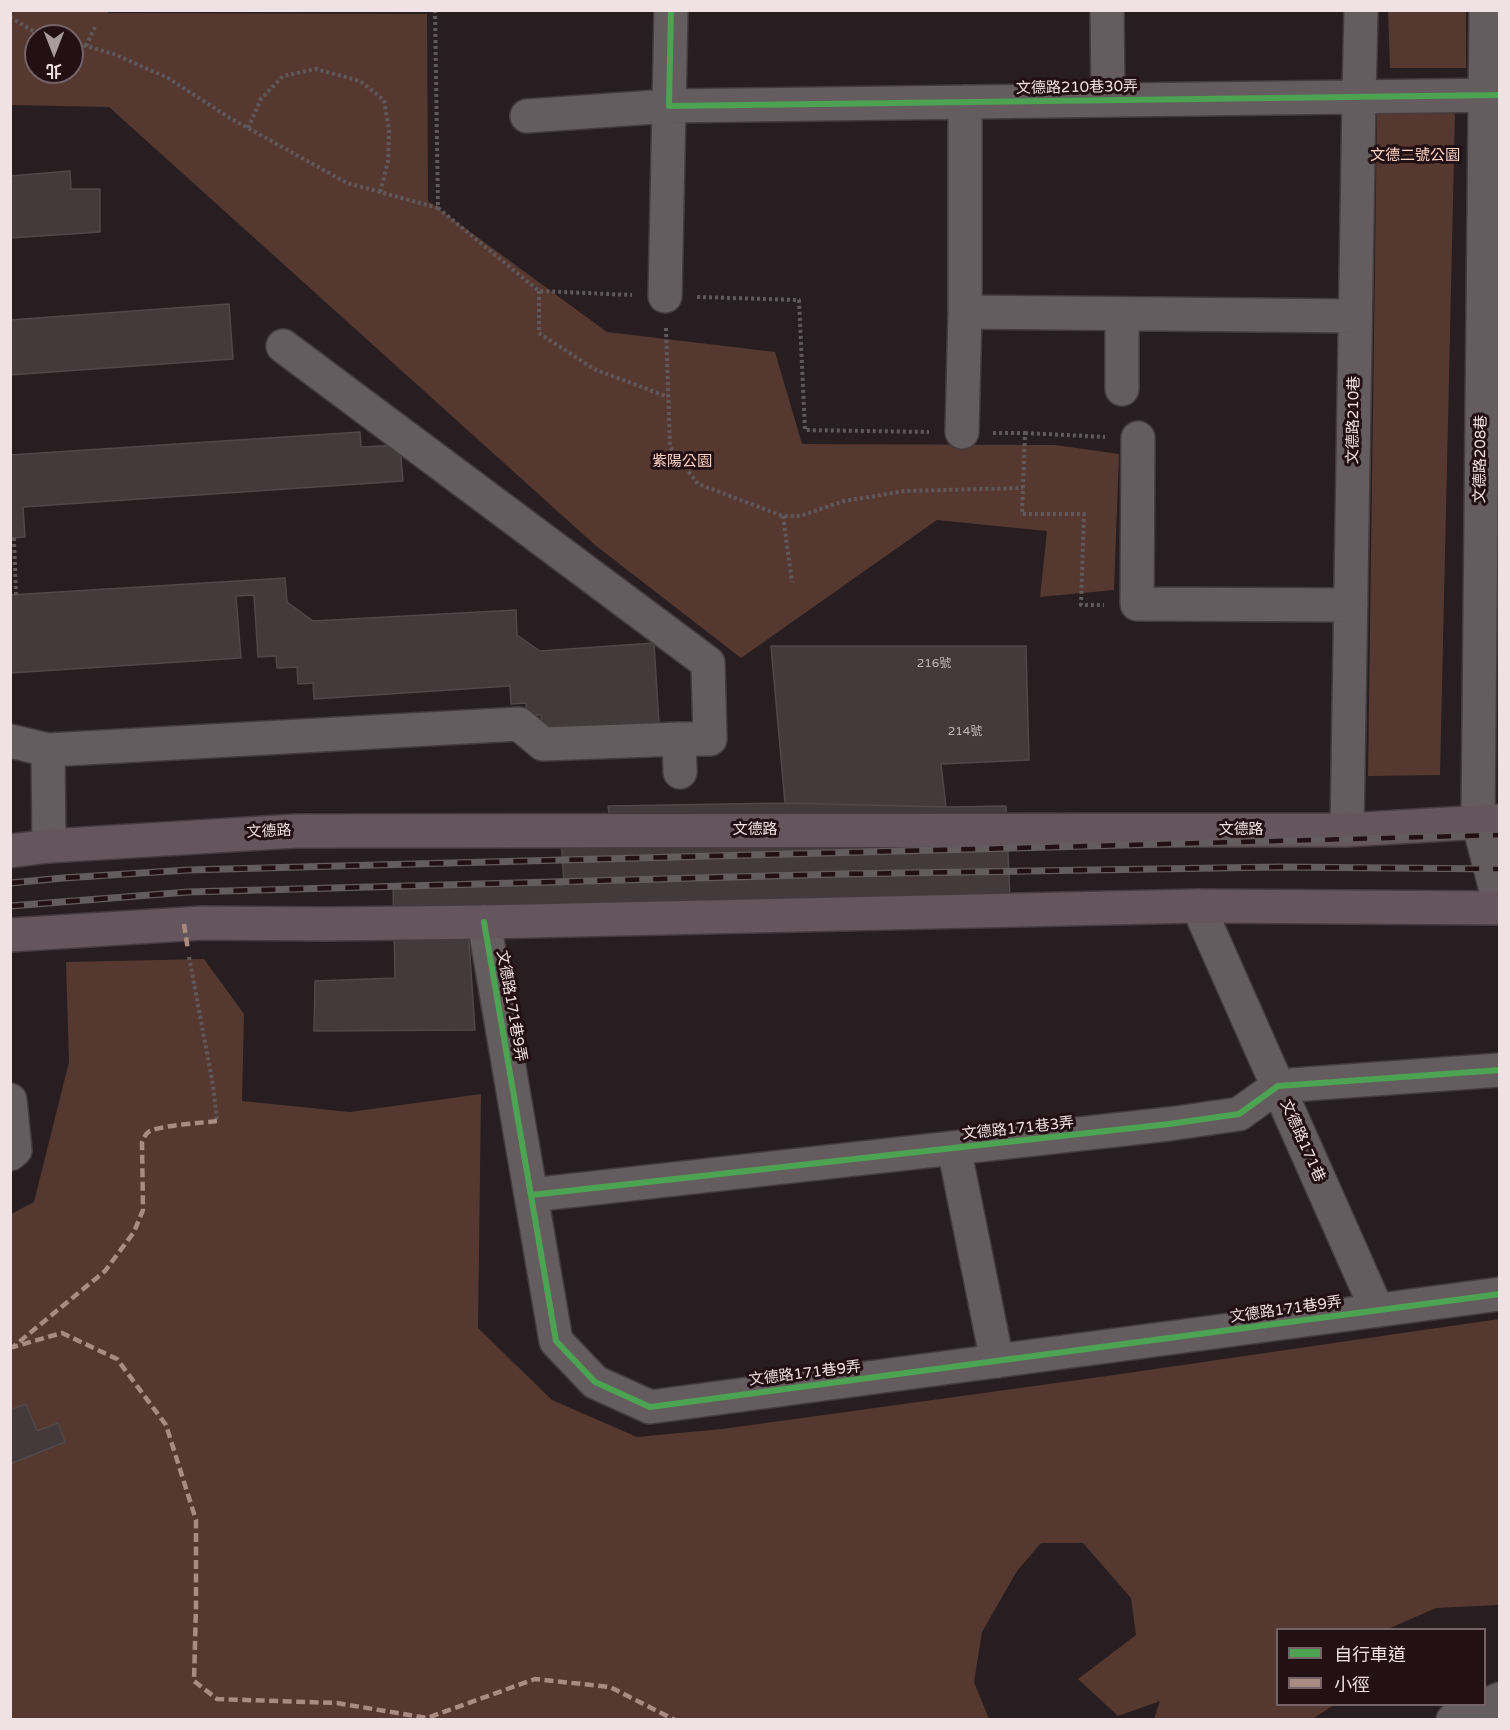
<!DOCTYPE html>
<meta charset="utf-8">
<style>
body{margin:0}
#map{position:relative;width:1510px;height:1730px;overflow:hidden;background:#281d20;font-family:"Varela Round","Noto Sans TC",sans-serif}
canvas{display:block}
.frame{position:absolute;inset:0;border:12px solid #efe1e4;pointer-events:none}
.legend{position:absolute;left:1276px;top:1628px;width:210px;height:78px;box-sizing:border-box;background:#221015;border:2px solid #746468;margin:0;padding:8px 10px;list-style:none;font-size:18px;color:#efe1e4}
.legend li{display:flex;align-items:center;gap:12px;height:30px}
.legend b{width:30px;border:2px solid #746468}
.north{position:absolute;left:24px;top:24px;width:60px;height:60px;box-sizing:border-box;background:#221015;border:2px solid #746468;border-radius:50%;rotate:180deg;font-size:16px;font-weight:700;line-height:24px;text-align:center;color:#efe1e4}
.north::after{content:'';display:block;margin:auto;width:21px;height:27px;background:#a99c9f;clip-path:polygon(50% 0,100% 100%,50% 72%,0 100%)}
</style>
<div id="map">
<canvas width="1510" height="1730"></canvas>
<div class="frame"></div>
<ul class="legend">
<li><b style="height:8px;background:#4ca352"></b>自行車道</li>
<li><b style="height:8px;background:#a88b81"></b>小徑</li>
</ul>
<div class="north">北</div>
</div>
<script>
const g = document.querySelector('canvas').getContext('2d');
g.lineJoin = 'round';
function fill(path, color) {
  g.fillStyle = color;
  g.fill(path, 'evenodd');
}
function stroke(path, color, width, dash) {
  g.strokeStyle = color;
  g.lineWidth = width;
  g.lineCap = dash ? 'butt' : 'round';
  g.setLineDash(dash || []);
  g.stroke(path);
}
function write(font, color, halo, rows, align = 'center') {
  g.font = font + ' "Varela Round","Noto Sans TC",sans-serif';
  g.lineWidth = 6;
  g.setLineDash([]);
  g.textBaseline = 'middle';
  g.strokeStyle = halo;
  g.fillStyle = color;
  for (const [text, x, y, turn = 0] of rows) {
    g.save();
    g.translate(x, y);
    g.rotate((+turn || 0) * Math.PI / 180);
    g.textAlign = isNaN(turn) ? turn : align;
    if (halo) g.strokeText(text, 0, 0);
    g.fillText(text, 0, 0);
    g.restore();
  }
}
const green = new Path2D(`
 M107 10 108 13 427 14 428 201 607 332 775 352 802 444 1055 445 1119 454 1114 590 1040 597 1047 531 937 520 741 658 595 545 109 107 11 105V11ZM36 36H72V72H36Z
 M1388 11H1466V68H1390Z
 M1377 111 1455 112 1440 775 1368 776Z
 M204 959 244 1014 242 1101 350 1112 481 1094 478 1328 552 1400 637 1437 722 1429 1107 1376 1499 1319V1605L1436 1608 1388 1629 1278 1630V1704L1334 1705 1312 1719H1154L1160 1701 1118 1716 1078 1679 1136 1635 1131 1598 1083 1543H1041L1017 1571 982 1632 974 1682 989 1719 11 1720V1214L34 1202 69 1062 66 962Z`);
const building = new Path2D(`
 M70 171 71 189H100V232L10 238V176Z
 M229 304 233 359 10 375V320Z
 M360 432 361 447 400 445 403 481 23 507 25 537 10 538V455Z
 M285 578 287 602 313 621 516 610 517 635 540 651 654 643 659 724 542 732 541 715H527L526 703 511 704 510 686 314 699 313 683 298 684 297 667 277 668 276 656 258 657 254 595 236 596 241 658 10 673V595Z
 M771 646H1026L1029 760 941 764 946 807 785 803Z
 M785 803 946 807 1006 806 1011 923 468 927 475 1030 314 1031 315 981 395 978 393 885H564L560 820H610L608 806Z
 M26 1404 37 1431 58 1423 65 1442 10 1464V1410Z`);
const path = new Path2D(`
 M435 10 438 208 539 291 632 295
 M10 17 33 31 51 36
 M72 42 114 54 168 78 230 118 347 183 438 208
 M86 46 95 27
 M248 128 261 99 283 76 316 69 360 81 384 100 389 130 388 162 380 192
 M539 291V333L594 369 668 397
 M697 297 799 300 805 430 929 432
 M666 328 670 447 698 484 783 516H800L844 501 905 491 1023 488
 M993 433H1025L1022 514H1084L1081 605H1104
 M1025 433 1105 437
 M783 516 792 582
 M14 538 16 595
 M189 957 213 1085 217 1121`);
const minor = new Path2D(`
 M1107 10 1108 100
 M1486 10 1478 821 1500 905
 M527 116 669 106 1500 95
 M665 296 671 10
 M965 312 1355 316
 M1122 314V389
 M283 346 708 663 710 739H679
 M962 432 965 312V102
 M1138 438 1137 604 1351 605
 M10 741 48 750 49 846
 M48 750 519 724 543 744 679 739 680 772
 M1347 830 1359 96 1361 10
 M1198 906 1377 1310
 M484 922 556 1341 595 1382 650 1407 1500 1294
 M10 1100 15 1150 10 1154
 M954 1148 997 1361
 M531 1195 1169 1124 1239 1114 1278 1086 1500 1070
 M1453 1720 1500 1699`);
const major = new Path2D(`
 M10 851 49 846 296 831 1347 830 1500 821
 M10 935 202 923 327 924 484 922 1198 906 1500 908`);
const rail = new Path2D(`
 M10 883 63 878 188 870 1500 835
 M10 906 188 892 841 874 1280 867 1500 869`);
const quiet = new Path2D(`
 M184 924 188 950
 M217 1121C201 1123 164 1125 150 1131 146 1133 144 1137 142 1142L143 1210 134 1232 105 1271 13 1347 62 1333 117 1359 166 1425 196 1520V1607L194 1681 217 1699 337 1703 427 1718 535 1679 610 1687 675 1720`);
const cycleway = new Path2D(`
 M671 10 669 106 1500 95
 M484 922 556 1341 595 1382 650 1407 1500 1294
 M531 1195 1169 1124 1239 1114 1278 1086 1500 1070`);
const numberNames = [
 ["216號",934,664],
 ["214號",965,732]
];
const streetNames = [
 ["文德路210巷30弄",1077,88,-1],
 ["文德路210巷",1354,420,-89],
 ["文德路208巷",1481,459,-89],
 ["文德路",755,830],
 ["文德路",1241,830],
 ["文德路",269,832,-3],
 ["文德路171巷9弄",511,1006,80],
 ["文德路171巷3弄",1018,1129,-6],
 ["文德路171巷",1302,1141,66],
 ["文德路171巷9弄",1286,1310,-8],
 ["文德路171巷9弄",805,1374,-7]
];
const parkNames = [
 ["文德二號公園",1415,156],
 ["紫陽公園",682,462]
];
fill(green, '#553930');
fill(building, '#443a3c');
stroke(building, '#52484a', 1.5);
stroke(minor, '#453b3e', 36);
stroke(major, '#453b3e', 36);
stroke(path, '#60585b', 4, [3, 3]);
stroke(minor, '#655c5f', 33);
stroke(major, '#64565c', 33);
stroke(rail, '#645c5e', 7);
stroke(rail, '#221015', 4.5, [14]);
stroke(quiet, '#a88b81', 4.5, [9, 4.5]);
stroke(cycleway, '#4ca352', 6);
write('12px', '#c4b7ba', null, numberNames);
write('15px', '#efe1e4', '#221015', streetNames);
write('15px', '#fed4c5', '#221015', parkNames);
</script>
